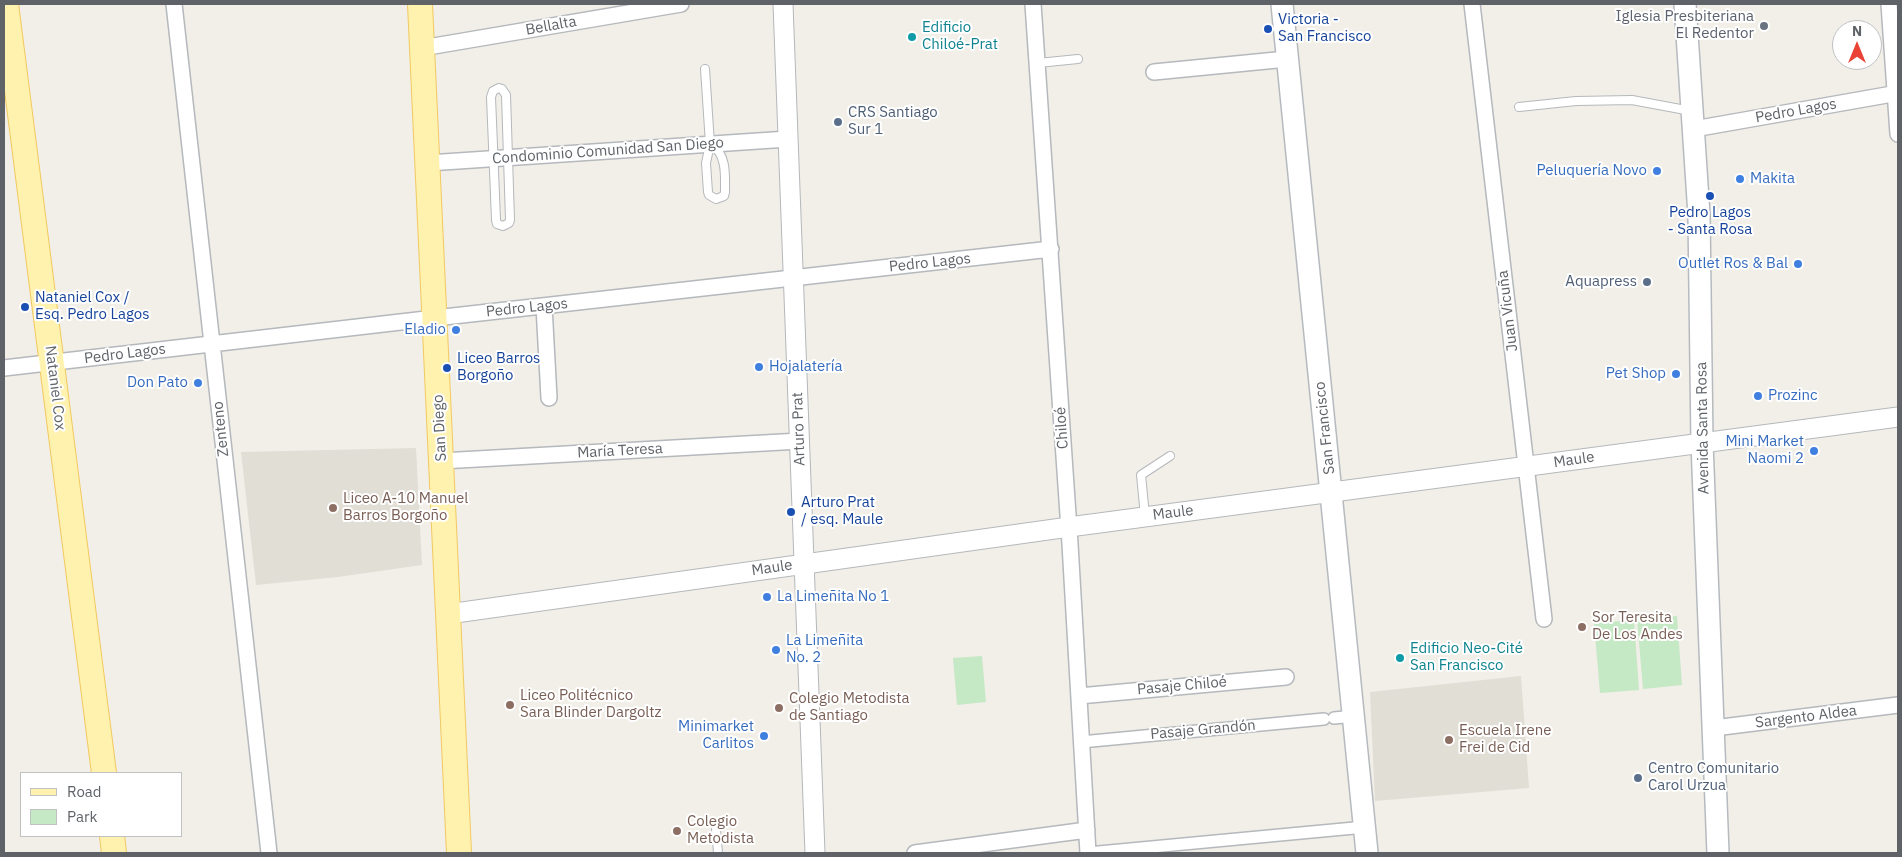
<!DOCTYPE html>
<meta charset="utf-8">
<style>
body{margin:0}
#map{position:relative;width:1902px;height:857px;overflow:hidden;background:#f1efe8;font-family:"IBM Plex Sans",sans-serif}
canvas{display:block}
.frame{position:absolute;inset:0;border:5px solid #5f6368;pointer-events:none}
.legend{position:absolute;left:20px;top:772px;width:162px;height:65px;box-sizing:border-box;background:#fff;border:1px solid #bfc1c3;margin:0;padding:6px 9px;list-style:none;font-size:15px;color:#5f6368}
.legend li{display:flex;align-items:center;gap:10px;height:25px}
.legend b{width:25px;border:1px solid #bfc1c3}
.north{position:absolute;left:1832px;top:20px;width:50px;height:50px;box-sizing:border-box;background:#fff;border:1px solid #bfc1c3;border-radius:50%;rotate:0deg;font-size:14px;font-weight:700;line-height:20px;text-align:center;color:#5f6368}
.north::after{content:'';display:block;margin:auto;width:18px;height:22px;background:#ea4335;clip-path:polygon(50% 0,100% 100%,50% 72%,0 100%)}
</style>
<div id="map">
<canvas width="1902" height="857"></canvas>
<div class="frame"></div>
<ul class="legend">
<li><b style="height:6px;background:#fff2af"></b>Road</li>
<li><b style="height:14px;background:#c5e8c5"></b>Park</li>
</ul>
<div class="north">N</div>
</div>
<script>
const g = document.querySelector('canvas').getContext('2d');
g.lineJoin = 'round';
function fill(path, color) {
  g.fillStyle = color;
  g.fill(path, 'evenodd');
}
function stroke(path, color, width, dash) {
  g.strokeStyle = color;
  g.lineWidth = width;
  g.lineCap = dash ? 'butt' : 'round';
  g.setLineDash(dash || []);
  g.stroke(path);
}
function write(font, color, halo, rows, align = 'center') {
  g.font = font + ' "IBM Plex Sans",sans-serif';
  g.lineWidth = 4;
  g.setLineDash([]);
  g.textBaseline = 'middle';
  g.strokeStyle = halo;
  g.fillStyle = color;
  for (const [text, x, y, turn = 0] of rows) {
    g.save();
    g.translate(x, y);
    g.rotate((+turn || 0) * Math.PI / 180);
    g.textAlign = isNaN(turn) ? turn : align;
    if (halo) g.strokeText(text, 0, 0);
    g.fillText(text, 0, 0);
    g.restore();
  }
}
const education = new Path2D(`
 M416 448 422 565 338 577 256 585 241 452Z
 M1521 676 1529 788 1375 801 1370 692Z`);
const green = new Path2D(`
 M1677 616 1682 685 1643 689 1637 619Z
 M1634 620 1639 690 1600 693 1594 623Z
 M982 656 986 702 957 705 953 658Z`);
const service = new Path2D(`
 M1038 63 1078 59
 M705 69 710 144 706 163 708 192 709 195 716 199 724 196 725 192C725 176 727 155 712 145
 M499 88 502 89 506 95 510 220 509 223 503 226 497 224 496 220 491 97 493 91Z
 M1519 107 1576 101 1632 100 1691 111
 M1145 516 1141 475 1170 456
 M716 830 718 853`);
const pedestrian = new Path2D(`
 M1334 718 1354 716
 M1081 742 1324 719
 M1088 853 1365 827`);
const minor = new Path2D(`
 M174 4 269 853
 M1033 4 1070 544 1088 853
 M1472 4 1544 619
 M1889 4 1898 134
 M422 48 681 4
 M1154 72 1287 59
 M1694 129 1898 93
 M428 163 788 139
 M544 306 549 398
 M4 368 435 318 1051 249
 M441 461 800 441
 M1079 696 1286 677
 M1714 728 1898 705
 M915 853 1087 830`);
const tertiary = new Path2D(`
 M783 4 815 853
 M448 614 1069 527 1898 417`);
const secondary = new Path2D(`
 M1282 4 1367 853
 M1685 4 1699 215 1702 443 1718 853`);
const primary = new Path2D(`
 M6 4 104 773
 M420 4 459 853
 M112 836 114 853`);
const markers = [
 [1764,26,5,"#6b7280"],
 [1268,29,5,"#1a4fb4"],
 [912,37,5,"#0f9aa8"],
 [838,122,5,"#5c6f8a"],
 [1657,171,5,"#3f7fe0"],
 [1740,179,5,"#3f7fe0"],
 [1710,196,5,"#1a4fb4"],
 [1798,264,5,"#3f7fe0"],
 [1647,282,5,"#5c6f8a"],
 [25,307,5,"#1a4fb4"],
 [456,330,5,"#3f7fe0"],
 [759,367,5,"#3f7fe0"],
 [447,368,5,"#1a4fb4"],
 [1676,374,5,"#3f7fe0"],
 [198,383,5,"#3f7fe0"],
 [1758,396,5,"#3f7fe0"],
 [1814,451,5,"#3f7fe0"],
 [333,508,5,"#8d6e63"],
 [791,512,5,"#1a4fb4"],
 [767,597,5,"#3f7fe0"],
 [1582,627,5,"#8d6e63"],
 [776,650,5,"#3f7fe0"],
 [1400,658,5,"#0f9aa8"],
 [510,705,5,"#8d6e63"],
 [779,708,5,"#8d6e63"],
 [764,736,5,"#3f7fe0"],
 [1449,740,5,"#8d6e63"],
 [1638,778,5,"#5c6f8a"],
 [677,831,5,"#8d6e63"]
];
const worshipNames = [
 ["Iglesia Presbiteriana",1754,17],
 ["El Redentor",1754,34]
];
const transitNames = [
 ["Victoria -",1278,20],
 ["San Francisco",1278,37],
 ["Pedro Lagos",1710,213,"center"],
 ["- Santa Rosa",1710,230,"center"],
 ["Nataniel Cox /",35,298],
 ["Esq. Pedro Lagos",35,315],
 ["Liceo Barros",457,359],
 ["Borgoño",457,376],
 ["Arturo Prat",801,503],
 ["/ esq. Maule",801,520]
];
const streetNames = [
 ["Bellalta",551,26,-10],
 ["Pedro Lagos",1796,111,-10],
 ["Condominio Comunidad San Diego",608,151,-4],
 ["Pedro Lagos",930,263,-6],
 ["Pedro Lagos",527,308,-6],
 ["Juan Vicuña",1508,311,-97],
 ["Pedro Lagos",125,354,-7],
 ["Nataniel Cox",55,388,83],
 ["San Diego",440,428,-93],
 ["Chiloé",1062,428,-94],
 ["San Francisco",1325,428,-96],
 ["Avenida Santa Rosa",1703,428,-91],
 ["Zenteno",221,429,-96],
 ["Arturo Prat",799,429,-92],
 ["María Teresa",620,451,-3],
 ["Maule",1574,460,-8],
 ["Maule",1173,513,-7],
 ["Maule",772,568,-8],
 ["Pasaje Chiloé",1182,686,-5],
 ["Sargento Aldea",1806,717,-7],
 ["Pasaje Grandón",1203,730,-5]
];
const cultureNames = [
 ["Edificio",922,28],
 ["Chiloé-Prat",922,45],
 ["Edificio Neo-Cité",1410,649],
 ["San Francisco",1410,666]
];
const serviceNames = [
 ["CRS Santiago",848,113],
 ["Sur 1",848,130],
 ["Aquapress",1637,282,"right"],
 ["Centro Comunitario",1648,769],
 ["Carol Urzua",1648,786]
];
const shopNames = [
 ["Peluquería Novo",1647,171],
 ["Makita",1750,179,"left"],
 ["Outlet Ros & Bal",1788,264],
 ["Eladio",446,330],
 ["Hojalatería",769,367,"left"],
 ["Pet Shop",1666,374],
 ["Don Pato",188,383],
 ["Prozinc",1768,396,"left"],
 ["Mini Market",1804,442],
 ["Naomi 2",1804,459],
 ["La Limeñita No 1",777,597,"left"],
 ["La Limeñita",786,641,"left"],
 ["No. 2",786,658,"left"],
 ["Minimarket",754,727],
 ["Carlitos",754,744]
];
const educationNames = [
 ["Liceo A-10 Manuel",343,499],
 ["Barros Borgoño",343,516],
 ["Sor Teresita",1592,618],
 ["De Los Andes",1592,635],
 ["Liceo Politécnico",520,696],
 ["Sara Blinder Dargoltz",520,713],
 ["Colegio Metodista",789,699],
 ["de Santiago",789,716],
 ["Escuela Irene",1459,731],
 ["Frei de Cid",1459,748],
 ["Colegio",687,822],
 ["Metodista",687,839]
];
fill(education, '#e1ded6');
fill(green, '#c5e8c5');
stroke(service, '#b5b8bc', 10);
stroke(pedestrian, '#b5b8bc', 14);
stroke(minor, '#b5b8bc', 18);
stroke(tertiary, '#b5b8bc', 21);
stroke(secondary, '#b6babf', 24);
stroke(primary, '#f2c960', 26);
stroke(service, '#fff', 8);
stroke(pedestrian, '#fff', 11);
stroke(minor, '#fff', 15);
stroke(tertiary, '#fff', 19);
stroke(secondary, '#fff', 21);
stroke(primary, '#fff2af', 24);
for (const [x, y, r, color] of markers) {
  const dot = new Path2D();
  dot.arc(x, y, r, 0, 2 * Math.PI);
  g.fillStyle = color;
  g.fill(dot);
  stroke(dot, '#fff', 2);
}
write('15px', '#5b616d', '#fff', worshipNames, 'right');
write('15px', '#164399', '#fff', transitNames, 'left');
write('15px', '#5f6368', '#fff', streetNames);
write('15px', '#0d838f', '#fff', cultureNames, 'left');
write('15px', '#4e5e75', '#fff', serviceNames, 'left');
write('15px', '#366cbe', '#fff', shopNames, 'right');
write('15px', '#785e54', '#fff', educationNames, 'left');
</script>
